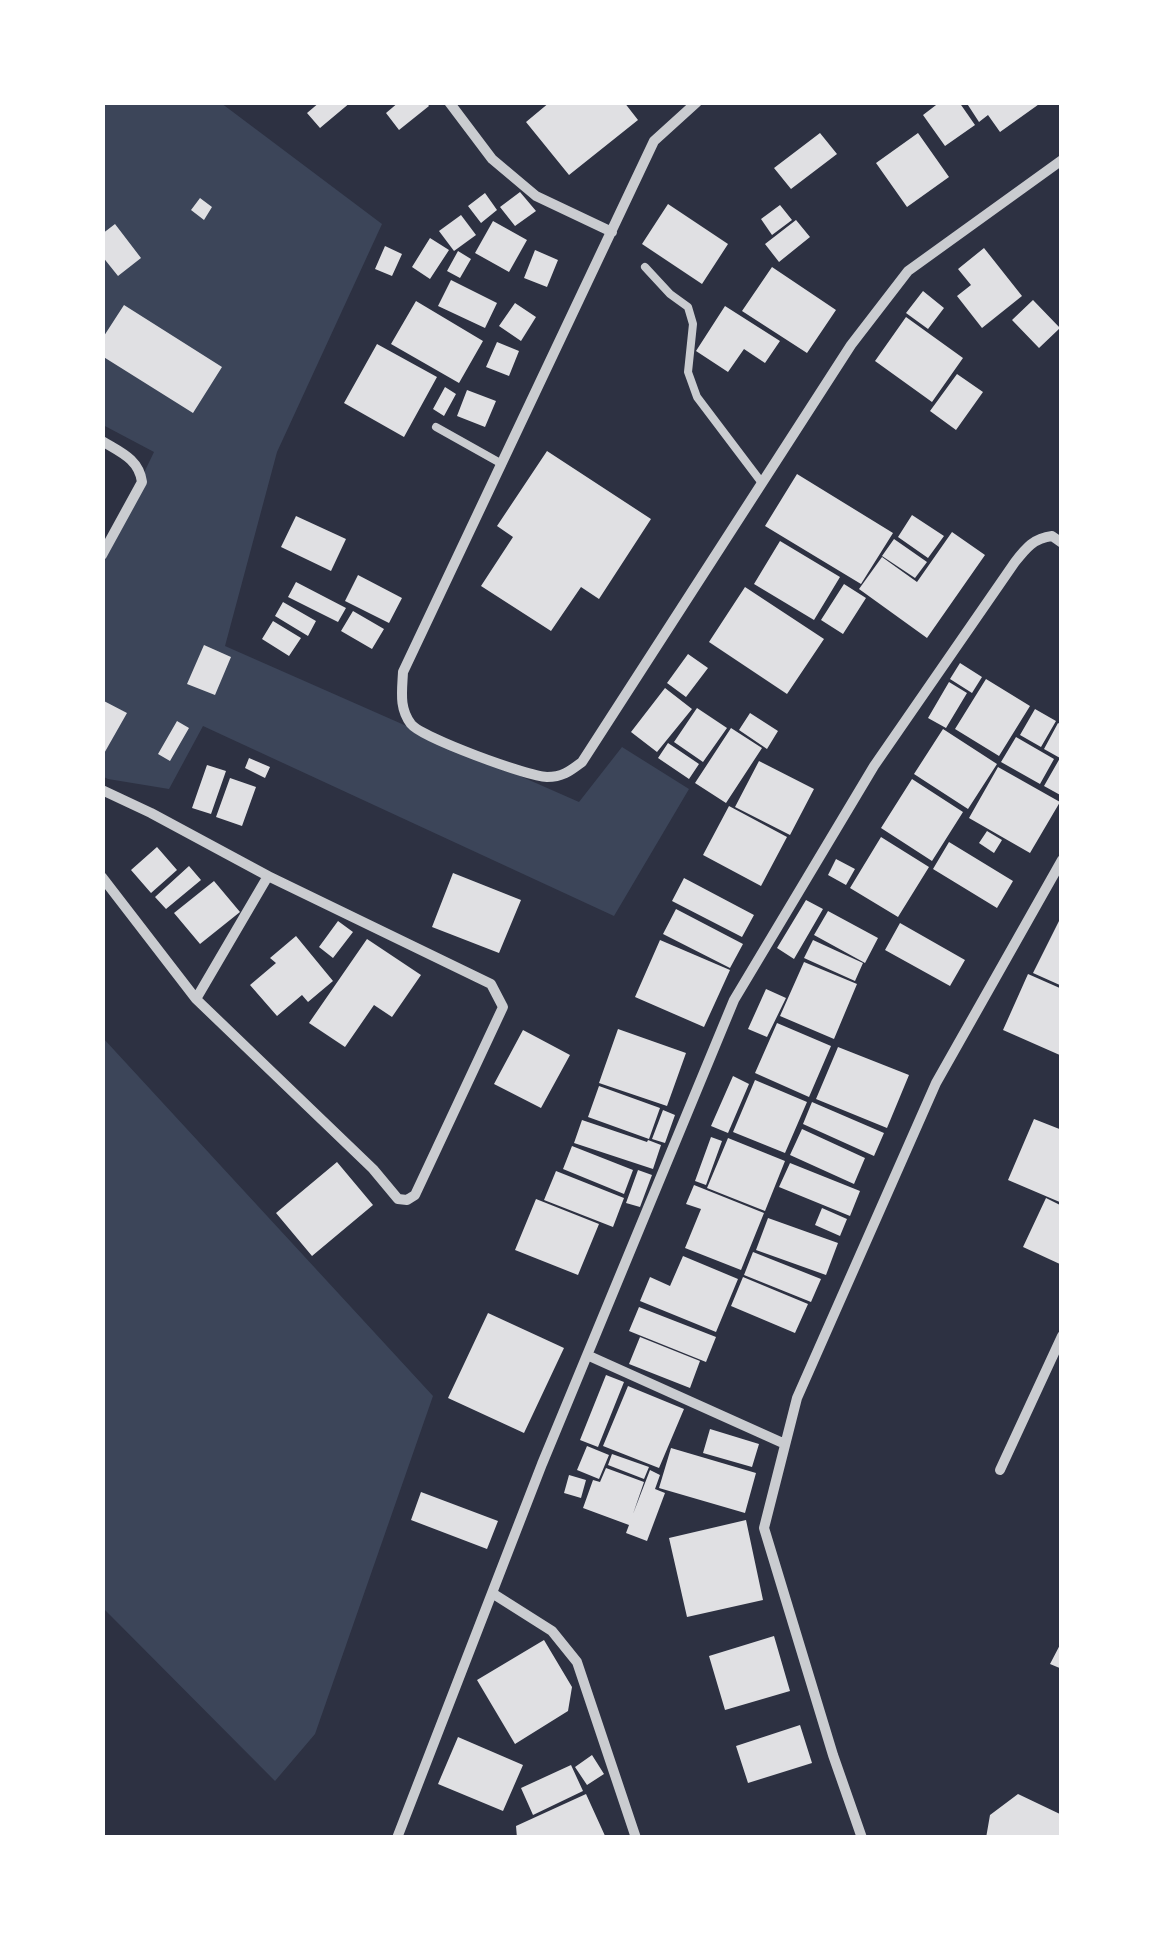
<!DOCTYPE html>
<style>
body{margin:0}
#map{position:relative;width:1164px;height:1940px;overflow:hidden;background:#2d3142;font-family:"Fira Sans Condensed",sans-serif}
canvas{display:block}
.frame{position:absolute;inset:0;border:105px solid #fff;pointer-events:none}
</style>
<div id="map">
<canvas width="1164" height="1940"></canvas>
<div class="frame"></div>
</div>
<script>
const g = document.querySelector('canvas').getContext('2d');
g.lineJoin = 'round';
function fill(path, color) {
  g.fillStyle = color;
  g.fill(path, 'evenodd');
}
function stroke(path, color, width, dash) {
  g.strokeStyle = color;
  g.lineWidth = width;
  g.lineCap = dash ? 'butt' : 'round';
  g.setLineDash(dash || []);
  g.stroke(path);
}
const green = new Path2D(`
 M103 103H221L382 224 277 452 225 646 579 802 622 747 689 789 614 916 203 726 169 789 108 779 102 776V560L154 452 103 425Z
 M103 1038 433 1396 315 1734 275 1781 103 1608Z`);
const building = new Path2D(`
 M320 102H351L320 128 307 113Z
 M399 102H426L429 106 399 130 386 113Z
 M550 102H624L638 120 569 175 526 122Z
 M940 102H959L975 125 945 146 923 115Z
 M966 102H1042L1000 132 988 115 979 122Z
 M820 133 837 154 791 189 774 168Z
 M918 133 949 177 907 207 876 163Z
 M520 192 536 211 515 226 500 207Z
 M485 193 497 210 481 223 468 206Z
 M200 198 212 207 204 220 191 210Z
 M668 204 728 244 702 284 642 244Z
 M780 205 792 220 772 235 761 219Z
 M461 215 476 235 454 251 439 231Z
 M796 220 810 237 779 262 765 244Z
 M493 221 527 240 509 272 475 253Z
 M115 224 141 258 118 276 102 256V234Z
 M430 238 449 250 430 279 412 267Z
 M385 246 402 254 392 276 375 269Z
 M984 248 1022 296 982 328 957 296 971 285 958 269Z
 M535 250 558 260 547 287 524 278Z
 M458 251 471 259 460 278 447 271Z
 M772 267 836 310 807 353 742 311Z
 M451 280 497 303 485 328 438 306Z
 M923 291 944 308 928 329 906 313Z
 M1033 300 1060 328 1039 348 1012 320Z
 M416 301 483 341 459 383 391 344Z
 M515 303 536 317 521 341 499 326Z
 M124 305 222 367 193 413 102 356V339Z
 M725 306 780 341 765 363 744 349 728 372 696 351Z
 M906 317 963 358 932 402 875 361Z
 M497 342 519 351 509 376 486 367Z
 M377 344 437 377 404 437 344 403Z
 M957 374 983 392 956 430 930 411Z
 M445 387 456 394 444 416 433 409Z
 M467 390 496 401 485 427 457 416Z
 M547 451 651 519 599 599 581 587 551 631 481 586 513 537 497 526Z
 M797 474 893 533 861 584 765 526Z
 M912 515 944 536 928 558 898 537Z
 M296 516 346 539 331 571 281 547Z
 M952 532 985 555 927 638 859 589 882 557 917 582Z
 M894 539 927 562 915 578 882 556Z
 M780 541 840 577 814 620 754 584Z
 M358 575 402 598 389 623 345 601Z
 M296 582 346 608 338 622 288 597Z
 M844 584 866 598 843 634 821 620Z
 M745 587 824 639 787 694 709 642Z
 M283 602 316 621 308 636 275 616Z
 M353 611 384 629 372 649 341 631Z
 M273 621 301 638 289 656 262 639Z
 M204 645 231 657 215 695 187 684Z
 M688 654 708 668 686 697 667 683Z
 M960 663 982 677 972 693 950 679Z
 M986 679 1030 706 999 756 955 729Z
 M949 682 967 693 946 728 928 718Z
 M665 688 692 709 657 752 631 732Z
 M102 700 127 713 102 757Z
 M697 708 727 728 703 762 674 742Z
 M1035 709 1056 721 1041 747 1020 735Z
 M750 713 778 731 767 749 739 730Z
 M177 721 189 728 170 761 158 754Z
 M1058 723 1062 725V796L1044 786 1060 758 1044 749Z
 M731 728 762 748 726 803 695 783Z
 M943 729 997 764 968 809 914 774Z
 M1016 737 1054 759 1040 784 1001 762Z
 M668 743 699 764 689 779 658 758Z
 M249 758 270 767 265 778 245 768Z
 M759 761 814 789 790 835 735 807Z
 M207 765 226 771 211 814 192 808Z
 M998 767 1060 802 1030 853 969 818Z
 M230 778 256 787 242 826 216 817Z
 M912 779 963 812 932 861 881 828Z
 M729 806 787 837 761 886 703 855Z
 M987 831 1002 840 994 853 979 843Z
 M881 837 929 867 898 917 850 888Z
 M949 842 1013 881 997 908 933 869Z
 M157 847 177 870 151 893 131 870Z
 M836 859 855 869 846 885 828 875Z
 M189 866 201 880 166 909 155 897Z
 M453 873 521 900 499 953 432 927Z
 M684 878 754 915 742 937 672 901Z
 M214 881 240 912 200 944 174 913Z
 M806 900 823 909 794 959 777 948Z
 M676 909 743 944 730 968 663 934Z
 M828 911 878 938 865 963 814 935Z
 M1062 915V986L1033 973Z
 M338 921 353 932 333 958 319 947Z
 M900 923 965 960 950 986 885 950Z
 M296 936 333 981 308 1002 302 995 277 1016 250 985 276 963 270 958Z
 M367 939 421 975 392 1017 374 1005 345 1047 309 1023Z
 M660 940 730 970 704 1027 635 997Z
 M813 940 863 963 855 981 804 958Z
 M804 962 857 984 834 1039 780 1016Z
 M1028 974 1062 989V1056L1003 1030Z
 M766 989 786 998 767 1037 748 1029Z
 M777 1023 831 1046 809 1097 755 1073Z
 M618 1029 686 1053 667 1106 599 1083Z
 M523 1030 570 1055 541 1108 494 1084Z
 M838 1047 909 1075 887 1128 816 1099Z
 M733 1076 749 1084 728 1133 711 1126Z
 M755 1080 807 1102 785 1153 733 1132Z
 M599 1086 660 1108 649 1139 588 1117Z
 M812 1102 884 1133 874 1156 803 1124Z
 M663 1110 675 1115 665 1143 652 1139Z
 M1034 1119 1062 1130V1203L1008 1180Z
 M582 1120 647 1142 648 1140 661 1145 653 1169 574 1143Z
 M802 1129 865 1158 854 1184 790 1155Z
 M711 1137 722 1141 706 1185 695 1181Z
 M728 1138 785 1161 765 1211 707 1188Z
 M572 1146 633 1170 624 1194 563 1169Z
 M337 1162 373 1205 312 1256 276 1213Z
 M790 1163 860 1191 850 1216 779 1187Z
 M638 1170 652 1175 640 1207 626 1203Z
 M556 1171 624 1198 613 1227 544 1200Z
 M694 1185 764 1213 741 1270 685 1248 701 1209 686 1204Z
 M1046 1198 1062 1206V1265L1023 1247Z
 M536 1199 599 1224 578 1275 515 1250Z
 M822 1208 847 1219 840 1236 815 1225Z
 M768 1218 838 1243 826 1275 756 1250Z
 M753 1252 821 1279 811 1302 744 1275Z
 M683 1256 738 1279 716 1332 640 1301 650 1277 670 1286Z
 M743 1277 808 1304 795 1333 731 1306Z
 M639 1307 716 1337 706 1362 629 1331Z
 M488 1313 564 1348 524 1433 448 1398Z
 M640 1337 700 1361 690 1388 629 1364Z
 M606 1375 624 1382 598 1447 580 1440Z
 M628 1386 684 1409 659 1468 603 1446Z
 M710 1429 759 1444 752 1467 703 1453Z
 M587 1446 609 1455 599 1479 577 1470Z
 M671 1448 756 1473 745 1513 659 1488Z
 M612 1454 649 1467 644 1479 608 1465Z
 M606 1468 644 1482 633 1514 650 1470 660 1475 655 1489 665 1493 647 1541 626 1533 629 1525 583 1508 593 1480 600 1482Z
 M569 1475 586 1480 581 1498 564 1493Z
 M421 1492 498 1521 487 1549 411 1520Z
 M746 1520 763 1600 687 1617 669 1538Z
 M774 1636 790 1691 725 1710 709 1656Z
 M544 1640 572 1687 568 1711 515 1744 477 1680Z
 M1062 1641V1669L1050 1664Z
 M800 1725 812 1763 748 1783 736 1746Z
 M458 1737 523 1765 503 1811 438 1784Z
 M592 1755 604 1774 587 1785 575 1767Z
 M571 1765 583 1791 533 1815 521 1788Z
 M586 1794 606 1838H517L516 1826Z
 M1018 1794 1062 1815V1838H986L990 1815Z`);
const service = new Path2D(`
 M645 267 670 294 688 307 693 324 688 372 697 397 762 483
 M436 427 502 464`);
const minor = new Path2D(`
 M449 102 492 159 536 196 612 232
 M697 102 654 141 403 672C402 692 399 708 411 724 422 738 527 776 547 777 563 777 570 771 582 762L851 345 908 271 1062 160
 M102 441C120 452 139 459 142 482L102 555
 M102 790 151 813 268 876 196 999
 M102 877 196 999 373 1169 398 1199 407 1200 415 1195 503 1007 491 984 268 876
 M587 1355 785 1444
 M1000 1470 1062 1336
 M492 1593 552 1631 577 1662 636 1838
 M397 1838 542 1464 734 1000 874 766 1015 562C1026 548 1034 538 1052 536L1062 543
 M862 1838 833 1755 764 1528 797 1398 936 1083 1062 860`);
fill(green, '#3c4559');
fill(building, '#e0e0e3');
stroke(service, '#caccd0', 8);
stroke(minor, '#caccd0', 10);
</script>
